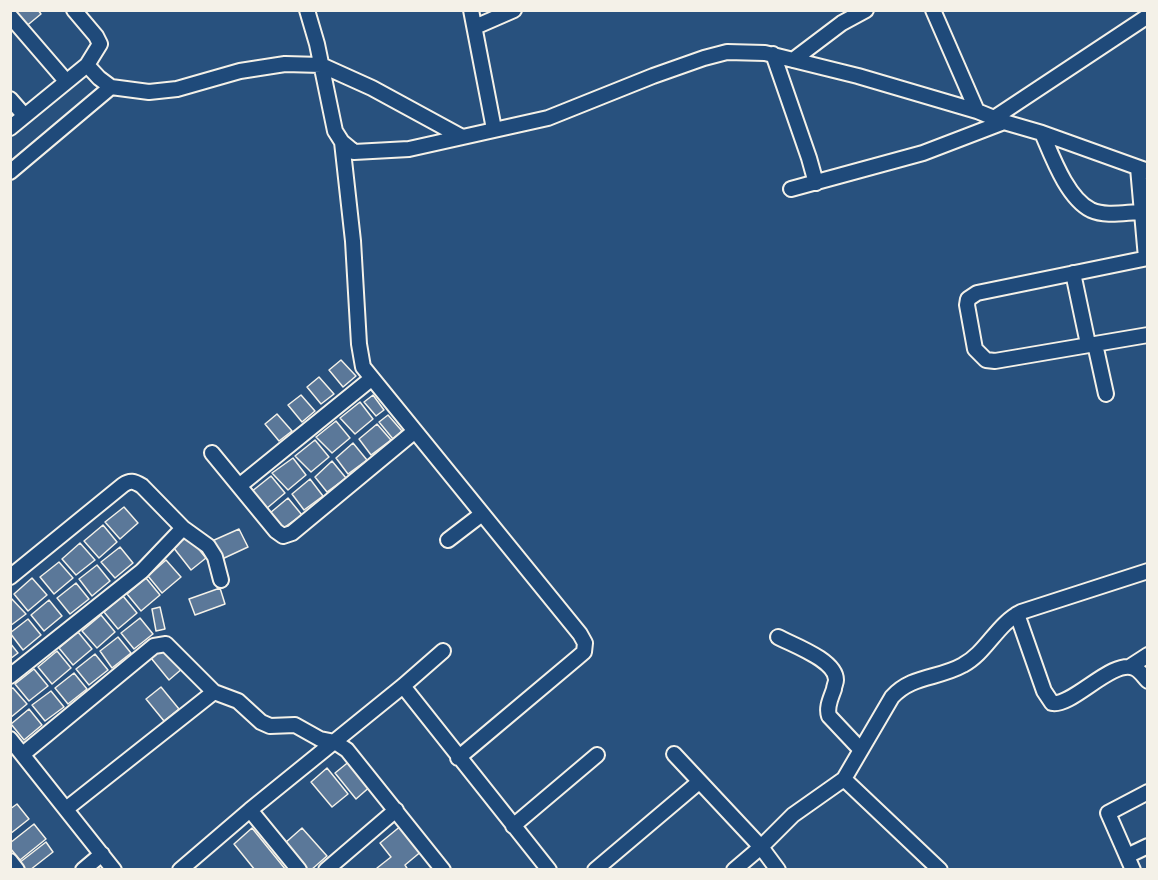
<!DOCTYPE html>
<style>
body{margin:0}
#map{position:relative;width:1158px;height:880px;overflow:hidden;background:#28517e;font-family:Delius,sans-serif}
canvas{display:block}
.frame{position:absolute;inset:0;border:12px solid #f4f1e8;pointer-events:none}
</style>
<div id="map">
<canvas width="1158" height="880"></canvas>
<div class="frame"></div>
</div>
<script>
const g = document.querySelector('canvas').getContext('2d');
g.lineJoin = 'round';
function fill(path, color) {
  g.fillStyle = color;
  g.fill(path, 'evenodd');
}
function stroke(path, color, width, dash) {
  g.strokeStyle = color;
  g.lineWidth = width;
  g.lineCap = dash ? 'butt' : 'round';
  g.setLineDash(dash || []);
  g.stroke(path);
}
const building = new Path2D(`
 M12 10H38L41 14 24 28Z
 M341 360 356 376 343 387 329 370Z
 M319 377 334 394 321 404 307 387Z
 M301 395 315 411 302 422 288 405Z
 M373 395 384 410 376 416 364 402Z
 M360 402 373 419 355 434 340 418Z
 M277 414 292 431 279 441 265 424Z
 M388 415 402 431 393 439 379 422Z
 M336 421 350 438 332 453 316 437Z
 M377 424 391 440 371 455 359 439Z
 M315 440 329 457 311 472 295 456Z
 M353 443 367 460 348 474 336 458Z
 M293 458 306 475 288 490 272 473Z
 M332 461 346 478 327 492 315 477Z
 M271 476 285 493 266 509 251 492Z
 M310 479 323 496 304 510 292 494Z
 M288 498 302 515 282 529 270 513Z
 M124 507 138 523 120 539 105 522Z
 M103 525 117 542 99 558 84 541Z
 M239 529 248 547 220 560 212 541Z
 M188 536 206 558 191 570 173 547Z
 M80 543 95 560 76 575 62 559Z
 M120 547 133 563 115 578 101 562Z
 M166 560 181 577 162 593 148 576Z
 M59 562 73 578 54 594 40 577Z
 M97 565 110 581 92 596 79 579Z
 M32 578 47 595 28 611 14 594Z
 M146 578 160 595 141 611 127 594Z
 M76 583 89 599 70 614 57 598Z
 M220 588 225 604 195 615 189 599Z
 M123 596 137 613 118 629 104 612Z
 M10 597 26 614 10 626Z
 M49 600 62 616 44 631 31 615Z
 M160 607 165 629 156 631 152 609Z
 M101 615 115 632 97 648 82 631Z
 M140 618 153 634 134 649 121 633Z
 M28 619 41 635 23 650 10 633Z
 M78 632 92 649 73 665 59 648Z
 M118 637 131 653 112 668 100 651Z
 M10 643 18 653 10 659Z
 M165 646 183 668 169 680 151 658Z
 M57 651 71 668 52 684 38 667Z
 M95 654 108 670 89 685 76 669Z
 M34 669 48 686 29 701 15 684Z
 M74 673 87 689 68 704 55 688Z
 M161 687 179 709 164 721 146 699Z
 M13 688 27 704 10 718V689Z
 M51 691 64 707 45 721 32 705Z
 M29 709 42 725 24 740 11 724Z
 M351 760 372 785 356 799 335 773Z
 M327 768 348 794 332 807 311 782Z
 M17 804 29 819 10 834V809Z
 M34 824 46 839 20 860 10 848V843Z
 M402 825 423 850 405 865 408 870H379L377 868 391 857 380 843Z
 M252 828 286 870H255L234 844Z
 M302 828 327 856 311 870H308L285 843Z
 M46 842 53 852 30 870H24L19 863Z`);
const minor = new Path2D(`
 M74 10 96 36 100 44 87 65 99 78 111 87
 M307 10 317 44 335 131 342 142 354 152 409 149 548 118 653 76 704 58 727 52 765 53 858 76 977 111 1004 122 1042 133 1148 171
 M471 10 494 129
 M933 10 977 111
 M10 16 66 81
 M475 27 514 10
 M773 54 809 158 816 183
 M793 60 842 23 866 10
 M10 99 24 115
 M994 118 1148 16
 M10 128 87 65
 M1042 133C1052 156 1067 198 1091 210 1106 217 1127 212 1142 212
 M342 142 353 241 359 344 363 367 580 634 585 643 584 652 577 658 458 758
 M1138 168 1146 258
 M10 172 111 87 149 92 177 89 240 71 285 64 321 65 372 88 462 137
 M791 189 923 153 1004 122
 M1148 258 977 293 968 299 967 305 975 349 986 360 995 361 1148 335
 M1073 273 1088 344
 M1095 344 1106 394
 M212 453 276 531 283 536 292 533 415 431
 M239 486 371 379
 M448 540 482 514
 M10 577 123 485C130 480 134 481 142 486L183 528 208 546 215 557 221 580
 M1017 614 1044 691 1052 703C1072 707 1112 659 1134 668 1140 670 1143 676 1148 681
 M778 637C793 645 836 660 836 680 836 683 834 686 834 689 831 698 826 707 829 716L861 750
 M1131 666 1148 655
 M10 676 142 571 183 528
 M403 686 549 870
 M10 739 114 870
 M23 754 154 646 166 644 214 692 238 701 261 722 270 726 295 725 320 739 335 742 347 750 443 870
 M674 754 761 847 778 870
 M844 779 940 870
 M66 809 214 692
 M250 810 403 686 443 651
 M513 826 597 755
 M1127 856 1148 846
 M10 861 17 870
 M83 870 102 854
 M180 870 250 810 299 870
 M326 870 396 810
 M595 870 699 782
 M734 870 761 847 793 815 844 779 892 697C912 675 938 679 963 665 986 653 997 624 1021 612L1148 571
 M1133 870 1108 813 1148 792`);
fill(building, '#5b7899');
stroke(building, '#f4f1e8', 1.5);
stroke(minor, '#f4f1e8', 18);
stroke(minor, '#1f4a7a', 14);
</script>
